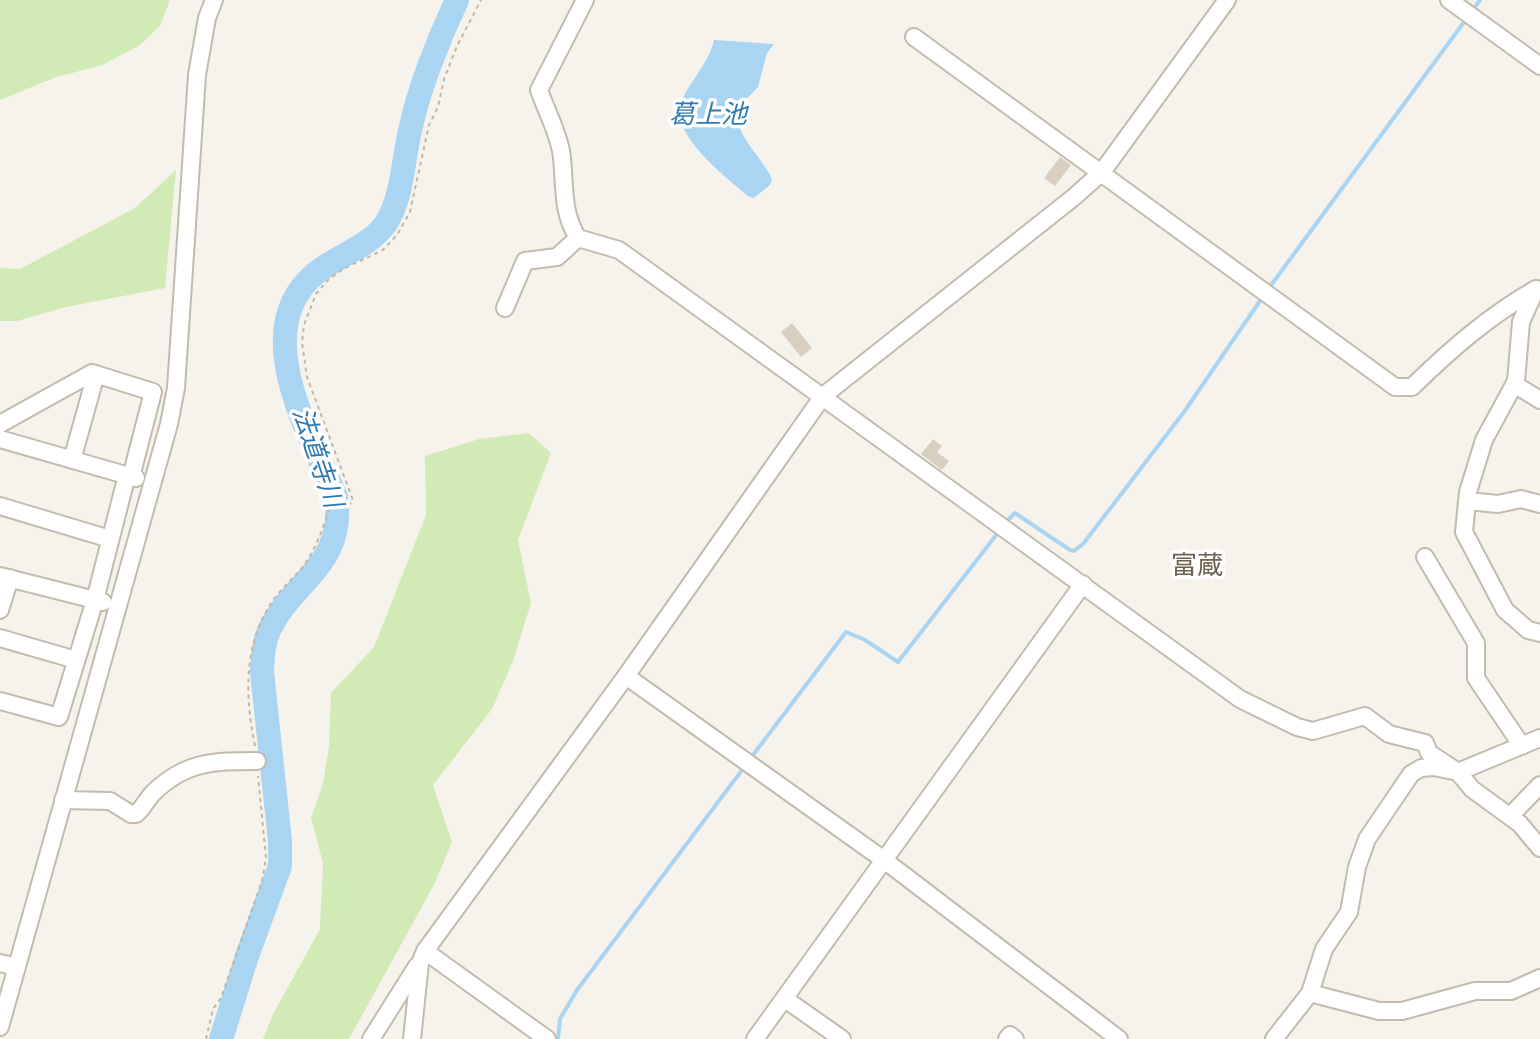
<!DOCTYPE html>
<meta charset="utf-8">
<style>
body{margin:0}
canvas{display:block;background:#f6f3ec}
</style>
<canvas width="1540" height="1039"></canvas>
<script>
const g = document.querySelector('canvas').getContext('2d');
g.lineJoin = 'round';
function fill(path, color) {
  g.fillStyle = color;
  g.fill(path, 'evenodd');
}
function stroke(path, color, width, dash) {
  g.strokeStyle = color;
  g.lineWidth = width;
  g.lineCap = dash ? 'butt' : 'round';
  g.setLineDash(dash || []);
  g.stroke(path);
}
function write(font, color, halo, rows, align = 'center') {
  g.font = font + ' "DejaVu Sans","Noto Sans JP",sans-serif';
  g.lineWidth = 7;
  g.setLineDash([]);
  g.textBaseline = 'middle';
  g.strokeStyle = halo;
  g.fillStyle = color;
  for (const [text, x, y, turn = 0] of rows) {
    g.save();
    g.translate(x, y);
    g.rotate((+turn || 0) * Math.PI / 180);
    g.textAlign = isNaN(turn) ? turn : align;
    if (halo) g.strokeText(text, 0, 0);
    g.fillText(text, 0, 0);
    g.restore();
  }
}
const green = new Path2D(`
 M0 0H170L160 26 139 46 100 66 56 77 0 100Z
 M176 170 165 288 66 307 17 321H0V268L20 269 135 208Z
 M529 433 551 453 518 540 531 603 513 661 492 709 433 785 452 842 435 883 349 1039H263L273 1014 320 929 323 863 311 818 323 784 329 746 331 693 374 647 426 515 425 456 479 439Z`);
const water = new Path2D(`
 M714 40 774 44 767 53 758 87 736 110C737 139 761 155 772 179L770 185 754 198 748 196C725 176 668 134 682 100 692 78 709 63 714 40Z`);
const stream = new Path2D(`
 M1472 11 1480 0
 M1269 288 1467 18
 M1005 523 1015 513 1070 550 1074 551 1083 544 1184 412 1264 295
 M750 759 846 632 865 640 898 662 1000 530
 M558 1039 560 1019 577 990 745 766`);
const river = new Path2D(`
 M221 1039 247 956 280 866V841L262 672C263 656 263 643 270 628 295 579 346 563 336 497 310 434 247 329 316 273 338 255 374 245 388 220 403 193 403 160 410 131 418 91 439 38 457 0`);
const building = new Path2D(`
 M1060 157 1071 165 1055 186 1044 178Z
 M792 323 812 348 801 357 781 332Z
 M933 439 942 446 937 452 949 461 942 470 921 454Z`);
const path = new Path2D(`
 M255 746C245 696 243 646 272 602 282 586 299 575 308 559 318 543 324 525 330 507L349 505 353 500 307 377 302 342 304 325 316 294 328 280 343 269 383 250 397 235 410 212 429 125 438 107 444 79 457 46 481 0
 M206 1039 213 1009 221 998 262 881 266 858 258 776`);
const minor = new Path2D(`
 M1449 0 1540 66
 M914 37 1395 387H1412C1451 349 1489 316 1536 289
 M578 238C560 210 566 182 561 151 557 130 546 110 539 90L585 0
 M1536 289 1521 322 1516 381 1484 440 1468 492 1464 532 1505 610 1528 630 1540 633
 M505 308 525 261 557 257 578 238 619 250 1240 699 1297 727 1313 731 1365 716 1389 734 1425 743 1429 753 1458 772 1472 789 1520 824 1540 848
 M1514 384 1540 400
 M0 424 92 373 153 392 131 477
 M0 439 136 478
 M72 460 96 374
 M1467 501 1498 504 1521 499 1540 504
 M0 506 110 539
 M1425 557 1476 643V678L1522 746
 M0 576 103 602
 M0 610 10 578
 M0 638 76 660
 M626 676 884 860 1119 1039
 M0 701 59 717 95 600 127 475
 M63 800 110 801 131 814H136C143 808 146 801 152 794 185 761 214 761 257 761
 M1510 816 1540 785
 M425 951 547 1039
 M0 963 17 967
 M1310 993 1379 1011H1402L1475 991H1511L1540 978
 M785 999 842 1039
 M0 1027 169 424 176 388 197 75 207 18 214 0
 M371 1039 417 966
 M412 1039 420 963 425 951 626 676 823 396 1074 197 1102 172 1227 0
 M755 1039 1083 584
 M1007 1039 1010 1035 1015 1039
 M1274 1039 1310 993 1324 949 1349 912 1357 867 1367 839 1411 774 1421 768 1434 767 1458 772 1540 738`);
const waterNames = [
 ["葛上池",708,116],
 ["法道寺川",316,458,71]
];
const neighbourhoodNames = [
 ["富蔵",1197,567]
];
fill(green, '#d2eab5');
fill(water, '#a9d4f2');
stroke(stream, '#a9d4f2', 4);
stroke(river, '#a9d4f2', 24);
fill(building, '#d8cfc1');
stroke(minor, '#c2bbae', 20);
stroke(path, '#c4b79f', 2, [4, 4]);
stroke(minor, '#fff', 16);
write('italic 26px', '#2e7ab2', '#fff', waterNames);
write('26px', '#6e6250', '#fff', neighbourhoodNames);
</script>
